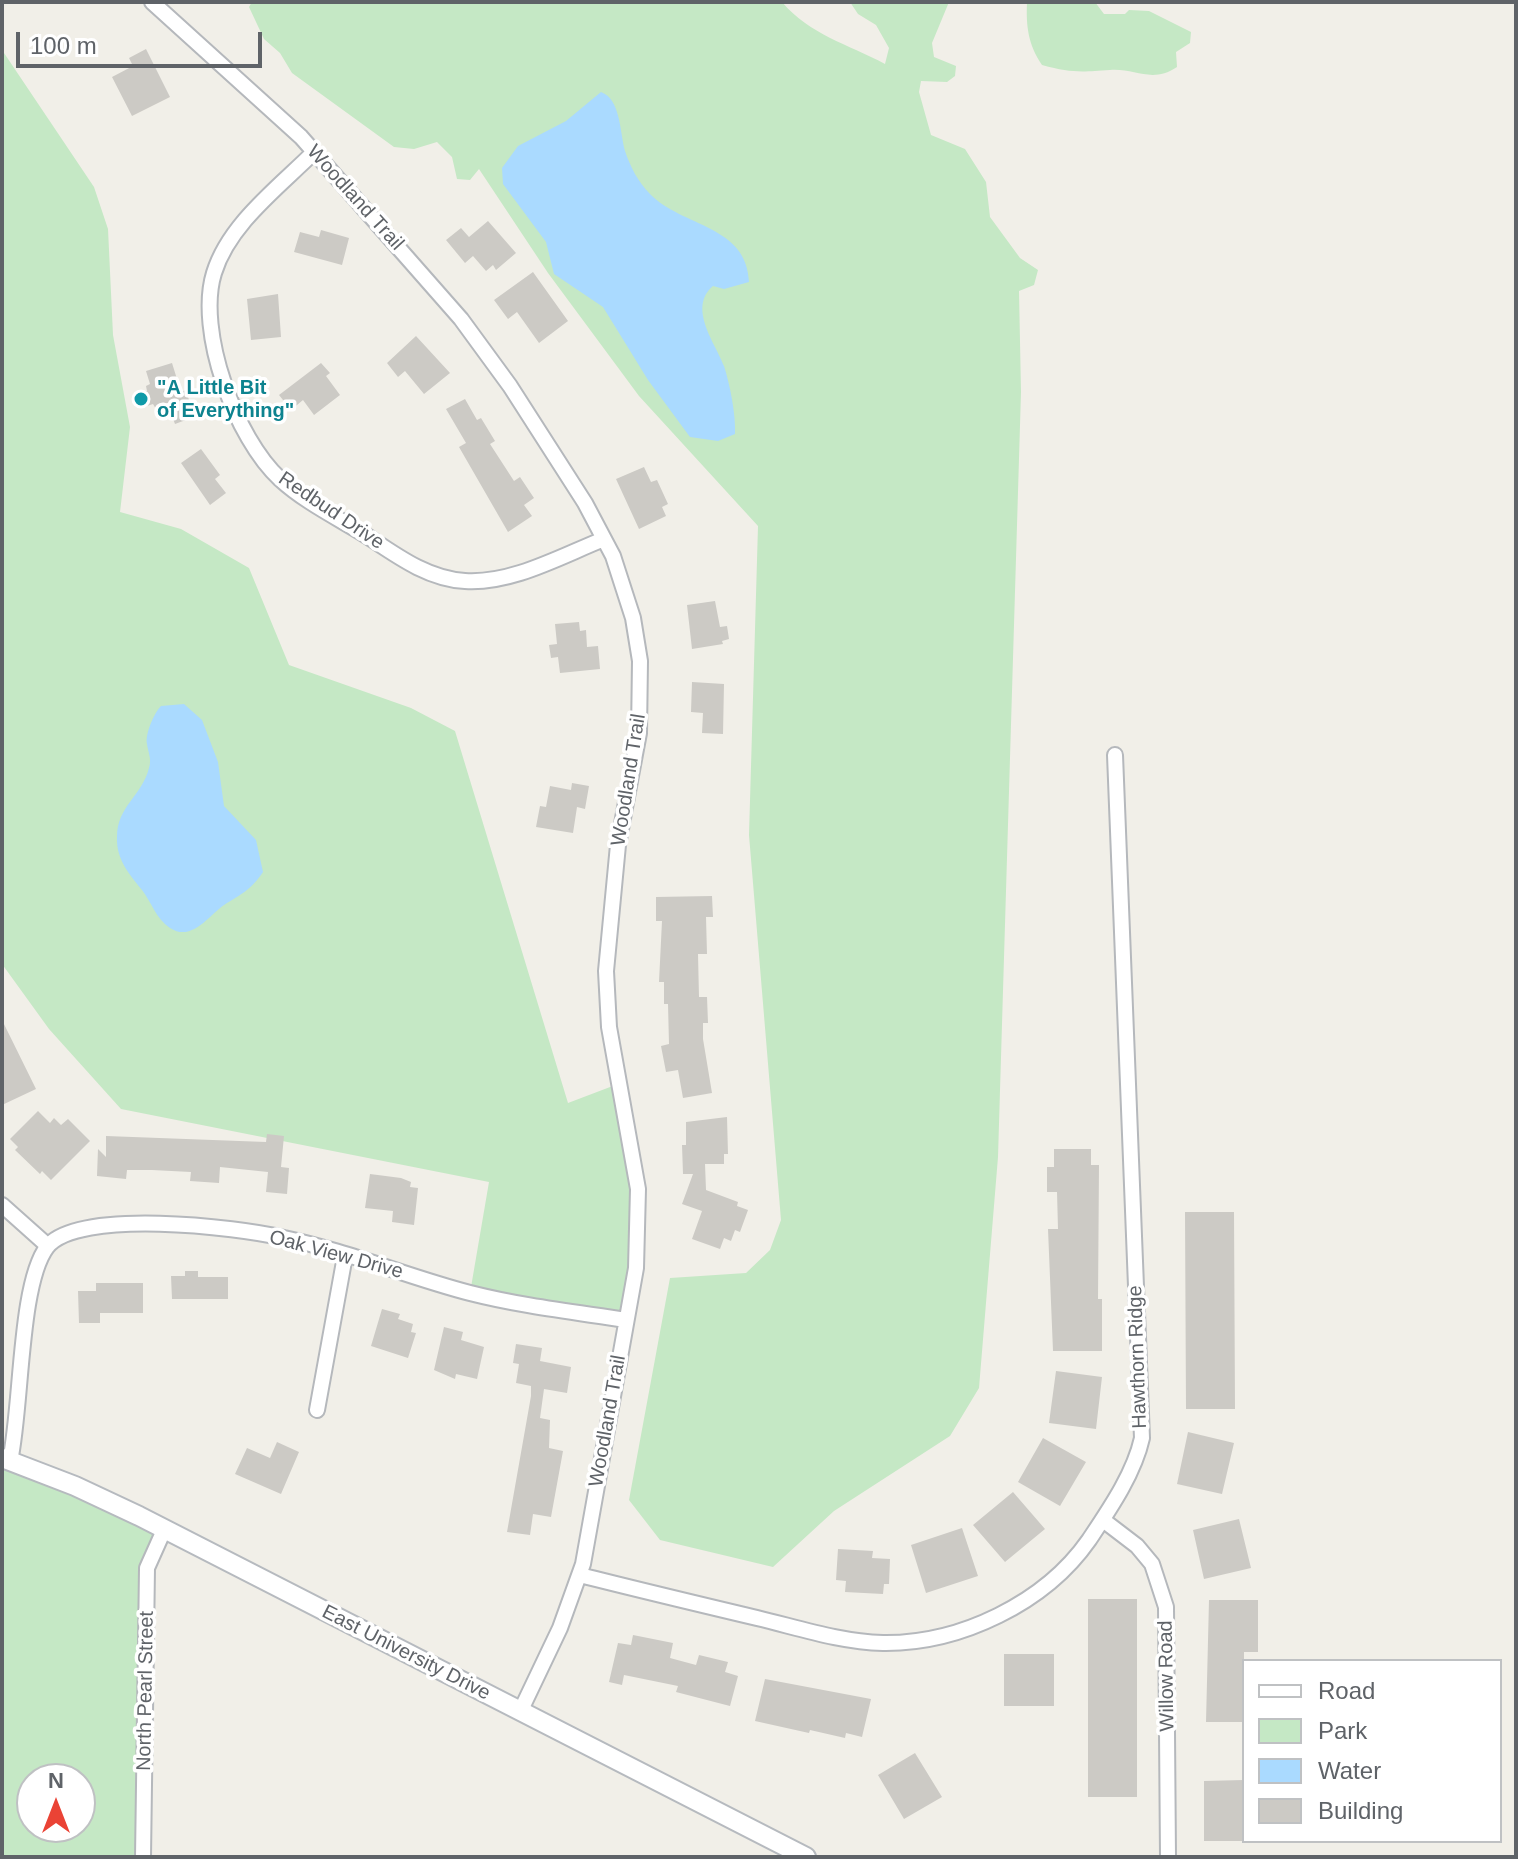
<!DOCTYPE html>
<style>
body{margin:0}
#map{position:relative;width:1518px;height:1859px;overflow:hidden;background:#f1efe8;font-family:Arial,sans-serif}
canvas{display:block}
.frame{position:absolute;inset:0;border:4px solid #5f6368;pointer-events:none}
.legend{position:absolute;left:1242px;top:1659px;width:260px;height:184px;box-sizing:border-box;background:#fff;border:2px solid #bfc1c3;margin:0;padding:10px 14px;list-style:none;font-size:24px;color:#5f6368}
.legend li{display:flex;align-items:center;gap:16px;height:40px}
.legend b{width:40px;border:2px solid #bfc1c3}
.north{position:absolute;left:16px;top:1763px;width:80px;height:80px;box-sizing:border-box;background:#fff;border:2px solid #bfc1c3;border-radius:50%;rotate:0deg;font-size:22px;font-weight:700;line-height:32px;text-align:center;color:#5f6368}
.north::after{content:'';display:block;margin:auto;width:28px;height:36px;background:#ea4335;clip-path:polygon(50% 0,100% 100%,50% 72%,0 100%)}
.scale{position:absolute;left:16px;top:32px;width:246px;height:36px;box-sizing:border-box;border:4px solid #5f6368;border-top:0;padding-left:10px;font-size:24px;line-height:28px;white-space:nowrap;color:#5f6368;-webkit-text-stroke:6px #fff;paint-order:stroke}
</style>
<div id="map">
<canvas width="1518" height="1859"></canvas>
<div class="frame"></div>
<ul class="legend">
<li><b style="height:10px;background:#fff"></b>Road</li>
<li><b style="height:22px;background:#c5e8c5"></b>Park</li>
<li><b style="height:22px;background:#aadaff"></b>Water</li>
<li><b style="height:22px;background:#cccac5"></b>Building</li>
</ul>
<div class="north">N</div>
<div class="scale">100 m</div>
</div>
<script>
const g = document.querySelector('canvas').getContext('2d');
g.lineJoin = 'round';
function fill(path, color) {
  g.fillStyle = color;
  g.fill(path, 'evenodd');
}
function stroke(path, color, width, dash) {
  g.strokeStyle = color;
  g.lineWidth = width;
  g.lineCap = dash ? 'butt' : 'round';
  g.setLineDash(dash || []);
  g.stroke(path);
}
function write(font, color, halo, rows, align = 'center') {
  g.font = font + ' Arial,sans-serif';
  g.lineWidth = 7;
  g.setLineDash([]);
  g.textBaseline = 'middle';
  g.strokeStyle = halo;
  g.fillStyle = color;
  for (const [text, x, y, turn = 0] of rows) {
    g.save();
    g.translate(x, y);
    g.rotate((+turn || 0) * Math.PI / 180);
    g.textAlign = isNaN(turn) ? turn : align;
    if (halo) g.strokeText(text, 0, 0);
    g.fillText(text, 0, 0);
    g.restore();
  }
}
const green = new Path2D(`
 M252 2H782C810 35 848 44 885 64L889 48 876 25 858 14 850 2H949L932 43 934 57 956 66 955 76 947 82 921 81 919 92 931 135 965 149 986 182 990 217 1020 258 1038 270 1034 285 1019 291 1021 392 998 1157 979 1388 950 1436 834 1511 773 1567 660 1540 629 1500 670 1278 746 1273 770 1250 781 1220 749 835 758 526 639 396 548 273 479 169 470 180 457 179 452 157 437 142 414 149 394 147 292 73 280 53 264 39 249 7Z
 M1027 2H1095L1104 14H1125L1129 10 1149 11 1191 32 1190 43 1176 52 1177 67C1152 84 1135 68 1110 70 1081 72 1071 73 1042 65 1028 44 1026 26 1027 2Z
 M2 50 94 187 108 229 113 335 130 427 120 512 181 529 249 568 289 665 411 708 455 731 568 1103 618 1084 636 1163 626 1320 470 1293 489 1182 121 1109 49 1029 2 964Z
 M2 1458 164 1530 151 1555 143 1857H2ZM32 1779H80V1827H32Z`);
const water = new Path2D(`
 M601 92C621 99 620 134 625 151 630 166 638 182 650 194 682 227 747 225 749 282L724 289 713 286C687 308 716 344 724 366 730 385 736 415 735 434L718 441 690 437 648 380 603 307 554 274 546 242 503 184 502 168 518 146 566 121Z
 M184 704 202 720 218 762 224 806 256 840 263 872C252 888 244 893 227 903 210 913 193 943 170 928 156 919 152 903 142 890 129 874 116 859 117 837 117 806 142 796 149 768 152 759 148 752 147 744 145 734 154 713 161 706Z`);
const building = new Path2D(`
 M146 49 170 97 132 116 112 77 133 66 129 58Z
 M488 221 516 253 496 270 493 265 486 271 473 256 465 263 446 240 461 228 469 237Z
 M321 230 349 238 342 265 294 252 300 232 319 237Z
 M533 272 568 321 539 343 517 312 508 319 494 300Z
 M278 294 281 337 251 340 247 299Z
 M416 336 450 373 424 394 405 371 398 377 387 363Z
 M172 363 181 392 186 390 194 417 175 424 172 416 162 419 153 404 144 407 139 393 147 391 146 386 150 384 146 371Z
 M321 363 330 373 326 376 340 395 314 415 303 400 291 410 279 395Z
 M465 399 477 420 481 418 495 441 490 444 514 481 520 477 534 498 524 505 532 516 508 532 459 447 466 443 446 409Z
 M201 449 220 475 215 479 226 493 210 505 181 463Z
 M644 467 651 482 657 480 668 504 662 507 666 516 639 529 616 479Z
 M715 601 720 627 727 626 729 639 722 641 723 644 692 649 687 605Z
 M579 622 580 631 586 630 587 647 598 646 600 669 560 673 558 657 551 658 549 645 557 644 555 624Z
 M692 682 724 684 723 734 702 733 703 713 691 712Z
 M572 783 589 786 585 809 577 807 573 833 536 827 540 806 546 807 550 786 571 790Z
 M712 896 713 917H706L707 954H698L699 997H707L708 1023H703V1039L712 1093 683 1098 678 1070 666 1072 661 1046 669 1044 668 1004H664V982H659L662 921H656V897Z
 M2 1020 36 1089 2 1105Z
 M38 1111 50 1123 54 1118 61 1125 68 1119 90 1141 51 1180 42 1171 40 1174 15 1150 18 1147 10 1139Z
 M727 1117 728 1154H724V1164H705L706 1190 738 1202 737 1206 748 1210 740 1232 735 1230 731 1241 724 1238 720 1249 692 1239 702 1211 682 1204 693 1174H683L682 1145H686V1122Z
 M267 1134 284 1136 281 1167 289 1168 287 1194 266 1192 268 1172 220 1167 219 1183 190 1181 191 1172 152 1170H127L126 1179 97 1176 98 1149 106 1157V1136L266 1142Z
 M1054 1149H1091V1165H1099L1098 1299H1102V1351H1053L1048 1229H1058L1057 1192H1047V1167H1054Z
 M370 1174 401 1178 411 1182 410 1187 418 1188 414 1225 392 1222 393 1211 365 1208Z
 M1185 1212H1234L1235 1409H1186Z
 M185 1271H198V1277H228V1299H172L171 1276H185Z
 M96 1283H143V1313H100V1323H79L78 1291H96Z
 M382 1309 400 1314 398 1319 413 1324 411 1332 416 1333 408 1358 371 1346Z
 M444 1327 463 1332 461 1340 484 1347 477 1379 456 1374 455 1379 434 1370Z
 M516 1344 542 1348 540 1361 571 1367 567 1393 544 1389 540 1418 550 1420 549 1448 563 1451 551 1517 533 1514 530 1535 507 1532 531 1396V1386L516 1383 519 1364 513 1363Z
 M1056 1371 1102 1377 1096 1429 1049 1423Z
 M1188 1432 1234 1443 1222 1494 1177 1484Z
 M1043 1438 1086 1462 1060 1506 1018 1482Z
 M277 1442 299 1452 281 1494 235 1474 247 1448 270 1458Z
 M1013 1492 1045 1529 1005 1562 973 1525Z
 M1239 1519 1251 1568 1204 1579 1193 1530Z
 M962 1528 978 1576 926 1593 911 1545Z
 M838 1549 873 1551 872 1558 890 1559 889 1584H884L883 1594 845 1592 846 1581 836 1580Z
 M1088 1599H1137V1797H1088Z
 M1209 1600H1258V1652H1244V1722H1206Z
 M633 1635 673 1643 670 1658 696 1665 699 1655 728 1662 725 1672 738 1676 730 1706 676 1692 678 1686 624 1675 622 1685 609 1682 618 1643 631 1645Z
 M1004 1654H1054V1706H1004Z
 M765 1679 871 1699 862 1737 846 1733 845 1738 810 1730 809 1733 755 1721Z
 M915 1753 942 1797 904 1819 878 1775Z
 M1244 1780V1841H1204V1781Z`);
const street = new Path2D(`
 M152 2 301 137 461 319 510 386 585 503 613 556 633 618 640 661 639 733 618 845 606 971 609 1027 638 1189 636 1268 583 1564 560 1628 520 1712
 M314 152C279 187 229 224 214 273 196 331 236 439 280 479 305 502 338 518 367 536 397 556 428 579 465 581 512 584 561 556 604 539
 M2 1205 48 1246
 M317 1410 345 1256
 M10 1461C22 1407 19 1284 47 1247 78 1208 237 1227 284 1238 347 1251 408 1277 470 1293 521 1306 574 1312 626 1320
 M1103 1520 1137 1546 1152 1564 1166 1607 1168 1857
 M580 1575C639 1590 698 1604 757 1618 799 1628 840 1642 883 1643 960 1644 1045 1603 1089 1540 1109 1510 1134 1474 1142 1438L1115 755
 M143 1857 147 1568 164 1530`);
const secondary = new Path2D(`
 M2 1458 75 1486 139 1516 806 1857`);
const markers = [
 [141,399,8,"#0f9aa8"]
];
const streetNames = [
 ["Woodland Trail",355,198,48],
 ["Redbud Drive",331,511,34],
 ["Woodland Trail",629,780,-81],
 ["Oak View Drive",336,1255,15],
 ["Hawthorn Ridge",1138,1357,-92],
 ["Woodland Trail",608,1421,-80],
 ["East University Drive",406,1653,27],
 ["Willow Road",1167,1676,-91],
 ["North Pearl Street",146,1691,-89]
];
const cultureNames = [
 ["\"A Little Bit",157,388],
 ["of Everything\"",157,411]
];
fill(green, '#c5e8c5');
fill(water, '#aadaff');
fill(building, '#cccac5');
stroke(street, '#b5b8bc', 18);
stroke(secondary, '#b6babf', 22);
stroke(street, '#fff', 14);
stroke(secondary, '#fff', 18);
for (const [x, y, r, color] of markers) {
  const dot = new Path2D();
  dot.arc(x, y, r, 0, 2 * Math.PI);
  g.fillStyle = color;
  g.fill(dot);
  stroke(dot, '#fff', 3);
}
write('20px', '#5f6368', '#fff', streetNames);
write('bold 20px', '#0d838f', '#fff', cultureNames, 'left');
</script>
